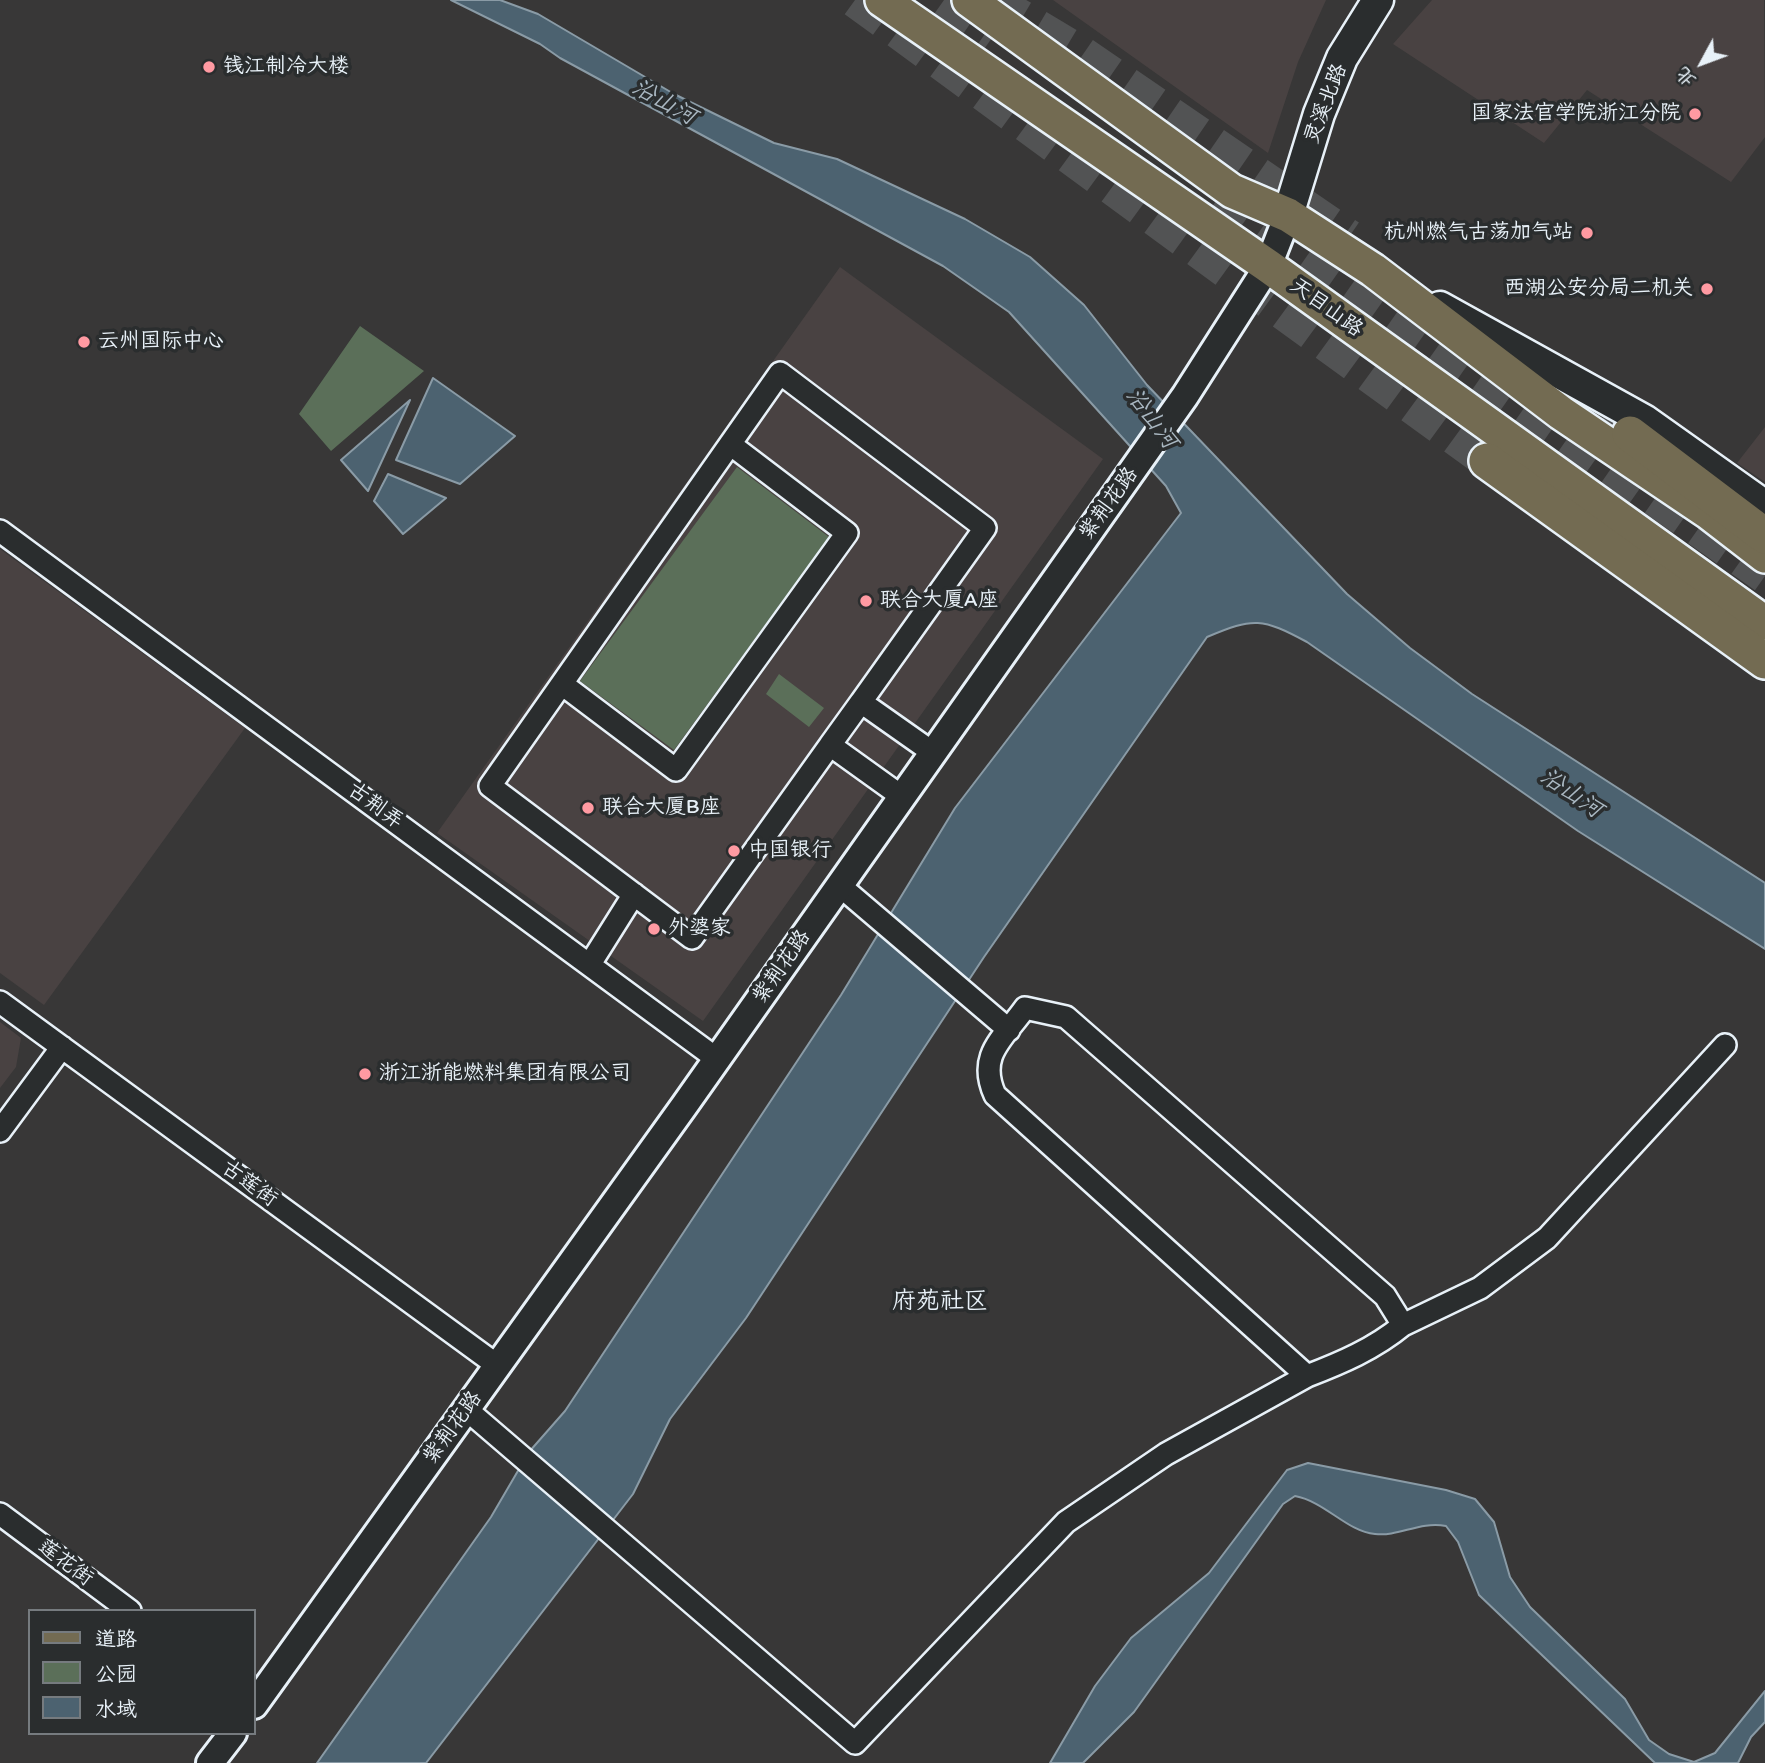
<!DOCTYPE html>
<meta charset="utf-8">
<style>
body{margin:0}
#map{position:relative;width:1765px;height:1763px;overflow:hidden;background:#383737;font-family:Itim,"LXGW WenKai TC",sans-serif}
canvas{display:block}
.legend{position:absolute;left:28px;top:1609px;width:228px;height:126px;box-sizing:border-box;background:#2a2d2e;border:2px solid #767b7f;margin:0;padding:9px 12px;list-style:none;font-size:21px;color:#e8f1f8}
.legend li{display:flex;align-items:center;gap:14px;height:35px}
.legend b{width:35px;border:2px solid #767b7f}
.north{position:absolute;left:1667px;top:28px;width:70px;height:70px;-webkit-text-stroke:5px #2a2d2e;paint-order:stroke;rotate:229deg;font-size:19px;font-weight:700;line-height:28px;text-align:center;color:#e8f1f8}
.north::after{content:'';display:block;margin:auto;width:24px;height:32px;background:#e8f1f8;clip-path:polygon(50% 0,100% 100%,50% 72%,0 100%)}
</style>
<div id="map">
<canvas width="1765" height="1763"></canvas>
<ul class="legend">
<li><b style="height:9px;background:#736b52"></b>道路</li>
<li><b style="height:19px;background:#5b6f59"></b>公园</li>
<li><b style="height:19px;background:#4c6270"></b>水域</li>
</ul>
<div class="north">北</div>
</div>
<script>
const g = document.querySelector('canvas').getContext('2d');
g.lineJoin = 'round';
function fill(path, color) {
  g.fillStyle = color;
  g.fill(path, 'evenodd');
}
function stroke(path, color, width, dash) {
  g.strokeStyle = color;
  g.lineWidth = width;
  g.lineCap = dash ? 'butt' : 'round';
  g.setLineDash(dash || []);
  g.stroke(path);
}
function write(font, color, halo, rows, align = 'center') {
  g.font = font + ' Itim,"LXGW WenKai TC",sans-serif';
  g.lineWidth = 7;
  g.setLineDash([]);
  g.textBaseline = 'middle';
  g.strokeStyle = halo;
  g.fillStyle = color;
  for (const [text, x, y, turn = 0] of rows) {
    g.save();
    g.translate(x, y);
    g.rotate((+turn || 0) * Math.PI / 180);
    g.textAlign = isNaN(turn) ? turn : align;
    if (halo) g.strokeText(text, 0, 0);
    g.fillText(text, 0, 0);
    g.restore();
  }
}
const built = new Path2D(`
 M1053 0H1326L1298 62 1268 153Z
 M1432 0H1764L1765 137 1731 182 1587 90 1544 143 1393 44Z
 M840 267 1103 459 703 1021 437 833Z
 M1765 427V482L1737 463Z
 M0 549 245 728 44 1005 0 973Z
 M0 1022 21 1038 16 1067 0 1088Z`);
const green = new Path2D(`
 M360 326 424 371 331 451 299 414Z
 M737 467 829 537 674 750 580 681Z
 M779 674 824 708 809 727 766 694Z`);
const water = new Path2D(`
 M451 0H500L538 14 674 94 774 143 837 159 965 219 1030 257 1084 305 1147 385 1347 594 1410 648 1472 694 1765 883V949L1578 831 1307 642C1262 618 1254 617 1207 637L984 957 746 1318 670 1419 633 1494 426 1763H317L491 1517 529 1452 565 1411 841 995 955 808 1181 513 1166 486 1009 312 943 266 560 58 540 44Z
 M433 378 515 436 460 484 396 460Z
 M410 400 368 491 341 460Z
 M388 474 446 498 403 534 374 501Z
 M1308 1463 1446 1490 1475 1499 1494 1522 1510 1577 1530 1607 1625 1699 1649 1740 1669 1754 1694 1762 1715 1753 1765 1691V1722L1751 1737 1738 1763H1655L1479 1595 1458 1542 1446 1526C1419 1521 1399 1537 1375 1534 1346 1531 1326 1502 1295 1496L1283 1504 1134 1712 1083 1763H1050L1095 1686 1131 1638 1209 1573 1287 1470Z`);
const trunkTunnel = new Path2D(`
 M855 0 1487 461
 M944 0 994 35
 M992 0 1081 53 1349 237
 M1221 194 1765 576
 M1561 385 1630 434`);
const minor = new Path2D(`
 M0 531 717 1059
 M562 684 676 770 847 533 730 444
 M830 745 861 702
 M901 796 830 745 692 938 490 786 780 373 985 528 861 702 932 752
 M839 885 1009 1030
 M590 964 634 894
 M0 1002 498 1366
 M1025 1008 1066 1017 1385 1296 1403 1325C1374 1349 1341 1363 1307 1376L995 1095C977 1055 1003 1039 1025 1008Z
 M0 1131 62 1047
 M1403 1325 1480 1288 1547 1238 1725 1045
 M466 1409 855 1743 1066 1522 1166 1454 1307 1376
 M0 1514 130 1611`);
const tertiary = new Path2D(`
 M254 1705 684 1106 1185 396 1268 266 1288 215
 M210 1763 233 1733`);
const secondary = new Path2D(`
 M1288 215 1319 114 1342 58 1378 0
 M1440 307 1644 420 1765 506`);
const primary = new Path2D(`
 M882 0 1268 266 1765 623
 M969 0 1232 191 1288 215 1373 270 1561 413 1708 512 1765 556`);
const trunk = new Path2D(`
 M1630 434 1765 536
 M1487 461 1765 661`);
const markers = [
 [209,67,7,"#ff9aa2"],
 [1695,114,7,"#ff9aa2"],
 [1587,233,7,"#ff9aa2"],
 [1707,289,7,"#ff9aa2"],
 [84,342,7,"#ff9aa2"],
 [866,601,7,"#ff9aa2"],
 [588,808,7,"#ff9aa2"],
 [734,851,7,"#ff9aa2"],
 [654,929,7,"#ff9aa2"],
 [365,1074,7,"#ff9aa2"]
];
const poiNames = [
 ["钱江制冷大楼",223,67],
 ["国家法官学院浙江分院",1681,114,"right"],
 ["杭州燃气古荡加气站",1573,233,"right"],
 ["西湖公安分局二机关",1693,289,"right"],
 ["云州国际中心",98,342],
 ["联合大厦A座",880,601],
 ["联合大厦B座",602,808],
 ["中国银行",748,851],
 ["外婆家",668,929],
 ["浙江浙能燃料集团有限公司",379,1074]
];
const streetNames = [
 ["灵溪北路",1326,104,-69],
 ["天目山路",1326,308,36],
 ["紫荆花路",1109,504,-54],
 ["古荆弄",375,806,36],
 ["紫荆花路",782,967,-55],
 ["古莲街",249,1184,36],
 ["紫荆花路",453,1428,-54],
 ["莲花街",65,1563,37]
];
const waterNames = [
 ["沿山河",664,103,29],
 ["沿山河",1151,419,53],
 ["沿山河",1571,794,34]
];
const quarterNames = [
 ["府苑社区",940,1302]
];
fill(built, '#494242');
fill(green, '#5b6f59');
fill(water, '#4c6270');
stroke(water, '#8a9ba6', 2);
stroke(trunkTunnel, '#525354', 35, [35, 18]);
stroke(minor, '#e8f1f8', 26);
stroke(tertiary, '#e8f1f8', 32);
stroke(secondary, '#e8f1f8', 35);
stroke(primary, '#e8f1f8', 38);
stroke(trunk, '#e8f1f8', 40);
stroke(minor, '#2a2d2e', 21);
stroke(tertiary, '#2a2d2e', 26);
stroke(secondary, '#2a2d2e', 30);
stroke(primary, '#736b52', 33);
stroke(trunk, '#736b52', 35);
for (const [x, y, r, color] of markers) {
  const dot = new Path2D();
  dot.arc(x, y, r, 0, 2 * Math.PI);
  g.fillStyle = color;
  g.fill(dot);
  stroke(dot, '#2a2d2e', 2.5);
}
write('21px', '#e8f1f8', '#2a2d2e', poiNames, 'left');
write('21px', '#e8f1f8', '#2a2d2e', streetNames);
write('italic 23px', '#aab8c2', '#2a2d2e', waterNames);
write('24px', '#e8f1f8', '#2a2d2e', quarterNames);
</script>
